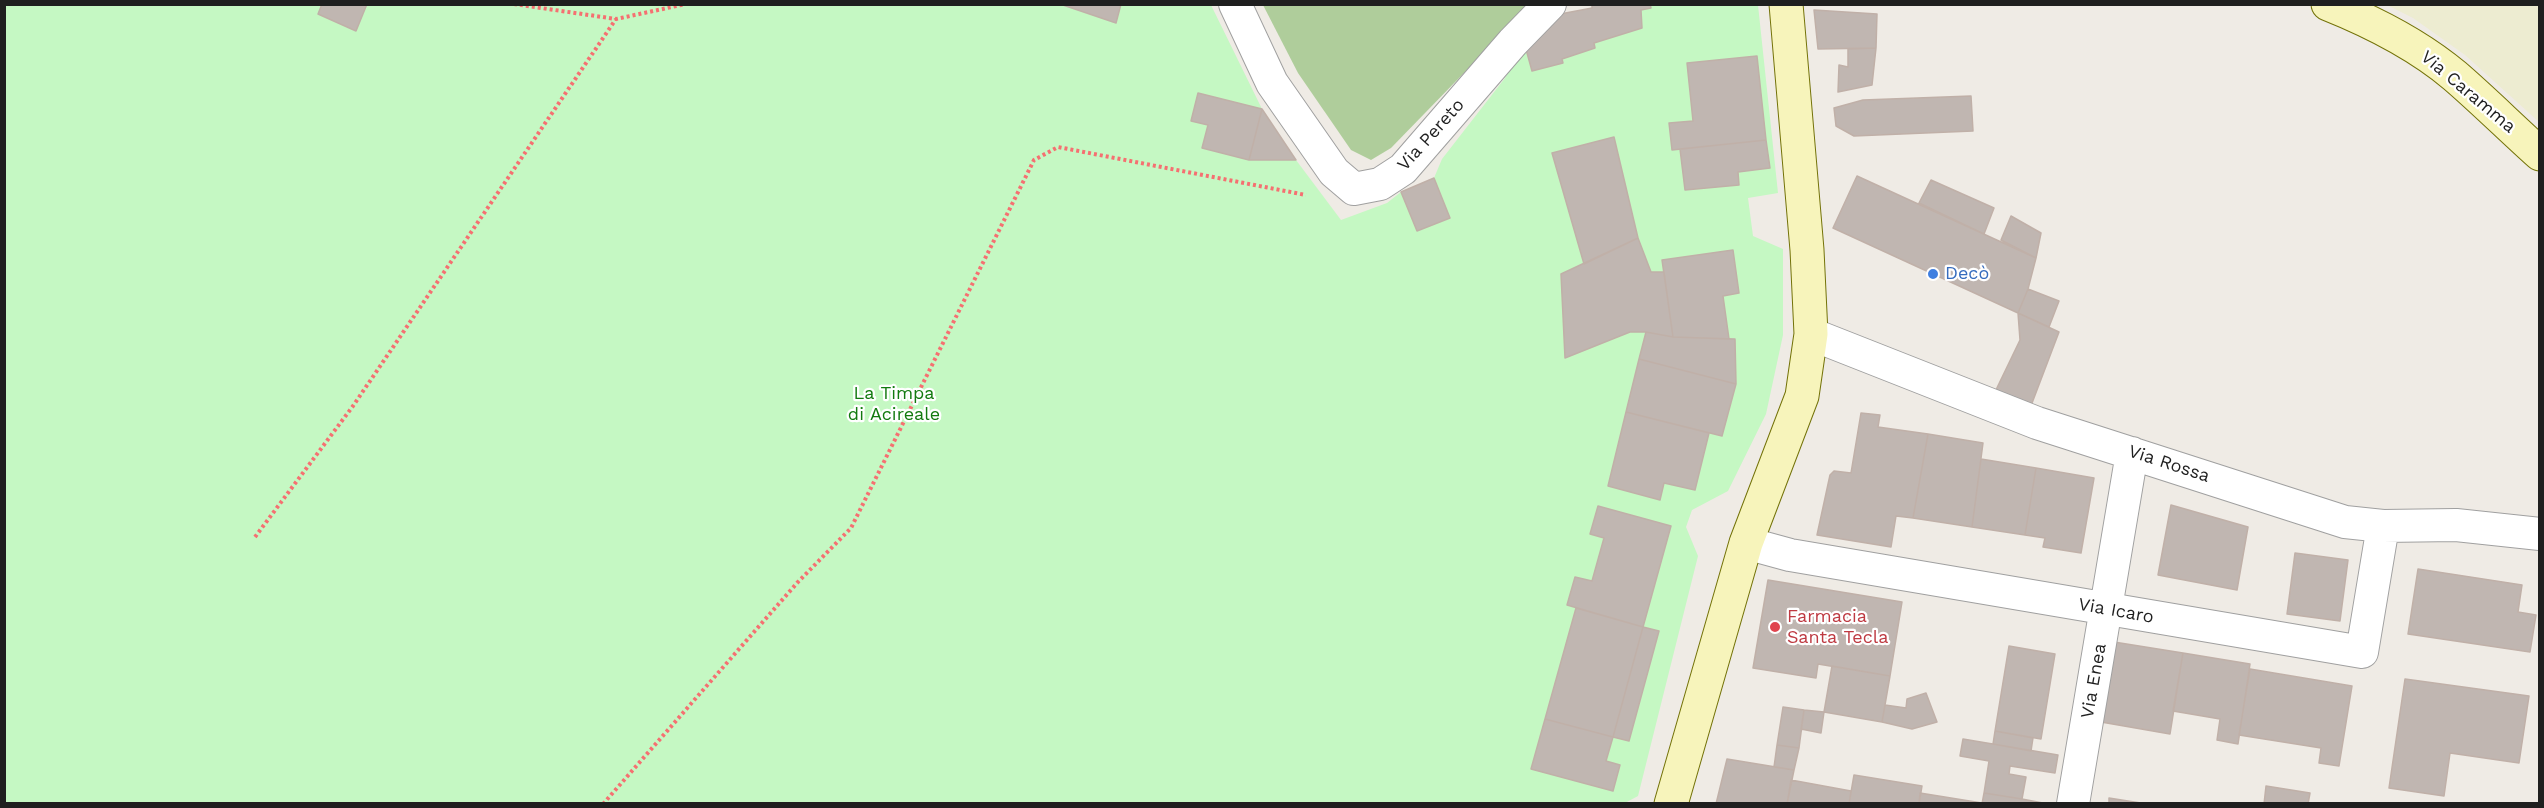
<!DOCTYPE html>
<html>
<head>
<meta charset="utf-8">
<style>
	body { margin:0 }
	#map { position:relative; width:2544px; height:808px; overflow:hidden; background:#efebe5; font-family:"Work Sans",sans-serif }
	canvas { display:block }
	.frame { position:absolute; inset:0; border:6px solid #1f1f1f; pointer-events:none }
</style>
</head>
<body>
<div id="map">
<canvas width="2544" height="808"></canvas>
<div class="frame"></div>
</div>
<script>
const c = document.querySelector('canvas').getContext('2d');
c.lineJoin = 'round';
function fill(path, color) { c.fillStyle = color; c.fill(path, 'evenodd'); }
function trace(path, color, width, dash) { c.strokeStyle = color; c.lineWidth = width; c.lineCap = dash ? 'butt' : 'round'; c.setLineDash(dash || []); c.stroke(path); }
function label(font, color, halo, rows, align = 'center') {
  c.font = font + ' "Work Sans",sans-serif'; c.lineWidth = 4.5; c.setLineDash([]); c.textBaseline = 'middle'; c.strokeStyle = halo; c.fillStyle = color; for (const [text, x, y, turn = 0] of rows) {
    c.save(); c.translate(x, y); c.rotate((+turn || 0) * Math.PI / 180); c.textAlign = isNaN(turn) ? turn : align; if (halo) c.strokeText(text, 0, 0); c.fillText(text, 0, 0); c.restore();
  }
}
fill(new Path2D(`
	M2387,5h152v117l-74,-67 -52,-37z`), '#edecd1');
fill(new Path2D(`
	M1263,5h267l-139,143 -20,12 -20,-10 -53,-77z`), '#afcd9b');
fill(new Path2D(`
	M5,5h1206l51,104 34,51 45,60 46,-17 14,-11 33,-14 8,-19 63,-81 19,-36 68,-34v-3h166l20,188 -30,5 5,38 30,13v86l-17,79 -38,77 -36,19 -6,17 12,29 -60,240 -13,7 -1620,1z`), '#c5f8c3');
const building = new Path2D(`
	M322,4h45l-11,27 -38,-17z
	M1060,4h61l-5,19z
	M1592,4h58l1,4 -10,2 1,18 -48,15 1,5 -33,11 1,4 -31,8 -8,-29 31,-27 37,-7z
	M1814,10l63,4 -1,34 -58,1z
	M1876,48l-4,37 -34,7 1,-27 9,2v-18z
	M1757,56l9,84 -94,10 -3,-27 24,-2 -6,-58z
	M1198,93l64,16 -13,51 -47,-12 6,-23 -17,-4z
	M1971,96l2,35 -119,5 -18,-10 -2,-18 29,-8z
	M1262,109l34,51h-47z
	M1614,137l24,101 -54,26 -32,-111z
	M1766,140l4,28 -32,4 1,13 -54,5 -5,-41z
	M1857,176l179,82 -8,31 -10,24 -185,-85z
	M1434,178l16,40 -33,13 -16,-39z
	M1931,180l63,28 -10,26 -65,-31z
	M2011,216l30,17 -5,25 -35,-18z
	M1638,238l13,34h13l9,65 -27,-5h-16l-65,26 -4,-84z
	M1733,250l6,43 -16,3 6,43 -56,-2 -11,-77z
	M2028,289l31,12 -10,26 -31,-14z
	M2018,313l41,19 -30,79 -35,-17 26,-54z
	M1646,332l27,5 62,2 1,45 -97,-25z
	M1639,359l97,25 -14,52 -96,-24z
	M1626,412l83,21 -14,57 -31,-7 -4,17 -52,-14z
	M1861,413l19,2 -2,12 50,7 -15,84 -17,-2 -5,31 -74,-12 13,-60 4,-4 17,2z
	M1928,434l55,9 -11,84 -59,-9z
	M1981,459l55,9 -11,67 -53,-8z
	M2036,468l58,10 -13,75 -38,-6 2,-9 -20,-3z
	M2171,505l77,22 -11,63 -79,-15z
	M1598,506l73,20 -28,101 -76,-22 8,-28 17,4 12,-43 -14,-4z
	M2295,553l53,7 -8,61 -53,-7z
	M2418,569l104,16 -4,27 18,3 -6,37 -122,-18z
	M1768,580l134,22 -12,74 -72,-12 -2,14 -63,-10z
	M1576,608l67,19 -30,110 -68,-18z
	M1643,627l16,4 -30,110 -16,-4z
	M2114,642l69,11 -13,81 -69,-12z
	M2009,646l46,8 -14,85 -46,-8z
	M2183,653l67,11 -12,80 -21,-4 3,-21 -47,-8z
	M1832,666l58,10 -8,46 -58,-10z
	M2250,669l102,17 -13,80 -20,-3 2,-15 -82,-13z
	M2405,679l124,17 -10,67 -69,-10 -6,43 -55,-8z
	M1926,693l11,29 -25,7 -30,-7 3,-17 21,3 1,-9z
	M1783,707l21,3 -5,38 -22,-3z
	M1804,710l20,2 -3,21 -20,-4z
	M1545,719l68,18 -7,24 14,4 -7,26 -82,-22z
	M1995,731l38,7 -2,13 -38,-7z
	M1963,739l95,16 -3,18 -45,-7 -1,8 17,3 -4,22 -38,-6 5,-32 -29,-5z
	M1777,745l22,3 -5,22 -20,-3z
	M1727,759l67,11 -7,34h-71z
	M1854,775l68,11 -3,18h-70z
	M1791,780l60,11 -2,13h-62z
	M2266,786l44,7 -2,11h-44z
	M1920,793l62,10v1h-63z
	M1984,793l38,6 26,5h-66z
	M2109,798l38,6h-38z`);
fill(building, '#c0b6b1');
trace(building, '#c0b0a8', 1.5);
const street = new Path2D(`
	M1235,4l37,79 62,89 20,17 26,-5 23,-15 110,-127 37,-38
	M1811,334l226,89 308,99 38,4 73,-1 84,9
	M1746,543l44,12 572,97 21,-126
	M2073,804l59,-351`);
const secondary = new Path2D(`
	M2328,4c45,18 90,41 127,72 29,25 56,52 85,78
	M1671,804l75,-261 56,-147 9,-62 -4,-84 -21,-246`);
trace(street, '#a0a0a0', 34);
trace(secondary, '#737208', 35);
trace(new Path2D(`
	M514,4l102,15 70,-15
	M255,537l98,-131 263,-387
	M603,804l194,-221 54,-55 183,-368 24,-13 248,48`), '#f57071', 4, [3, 3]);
trace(street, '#fff', 32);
trace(secondary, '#f7f4bb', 33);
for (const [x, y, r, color] of [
	[1933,274,6,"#3f7fe0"],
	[1775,627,6,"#e0444e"]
]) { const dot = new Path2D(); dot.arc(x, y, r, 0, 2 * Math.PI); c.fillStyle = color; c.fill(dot); trace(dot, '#fff', 2); }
label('18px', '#1f1f1f', '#fff', [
	["Via Caramma",2468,92,40],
	["Via Pereto",1431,135,-48],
	["Via Rossa",2169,464,18],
	["Via Icaro",2116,611,10],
	["Via Enea",2094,681,-80]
]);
label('18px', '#366cbe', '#fff', [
	["Decò",1945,274]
], 'left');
label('18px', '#127a0f', '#fff', [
	["La Timpa",894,394],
	["di Acireale",894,415]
]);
label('18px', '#be3a42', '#fff', [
	["Farmacia",1787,617],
	["Santa Tecla",1787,638]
], 'left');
</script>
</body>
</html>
